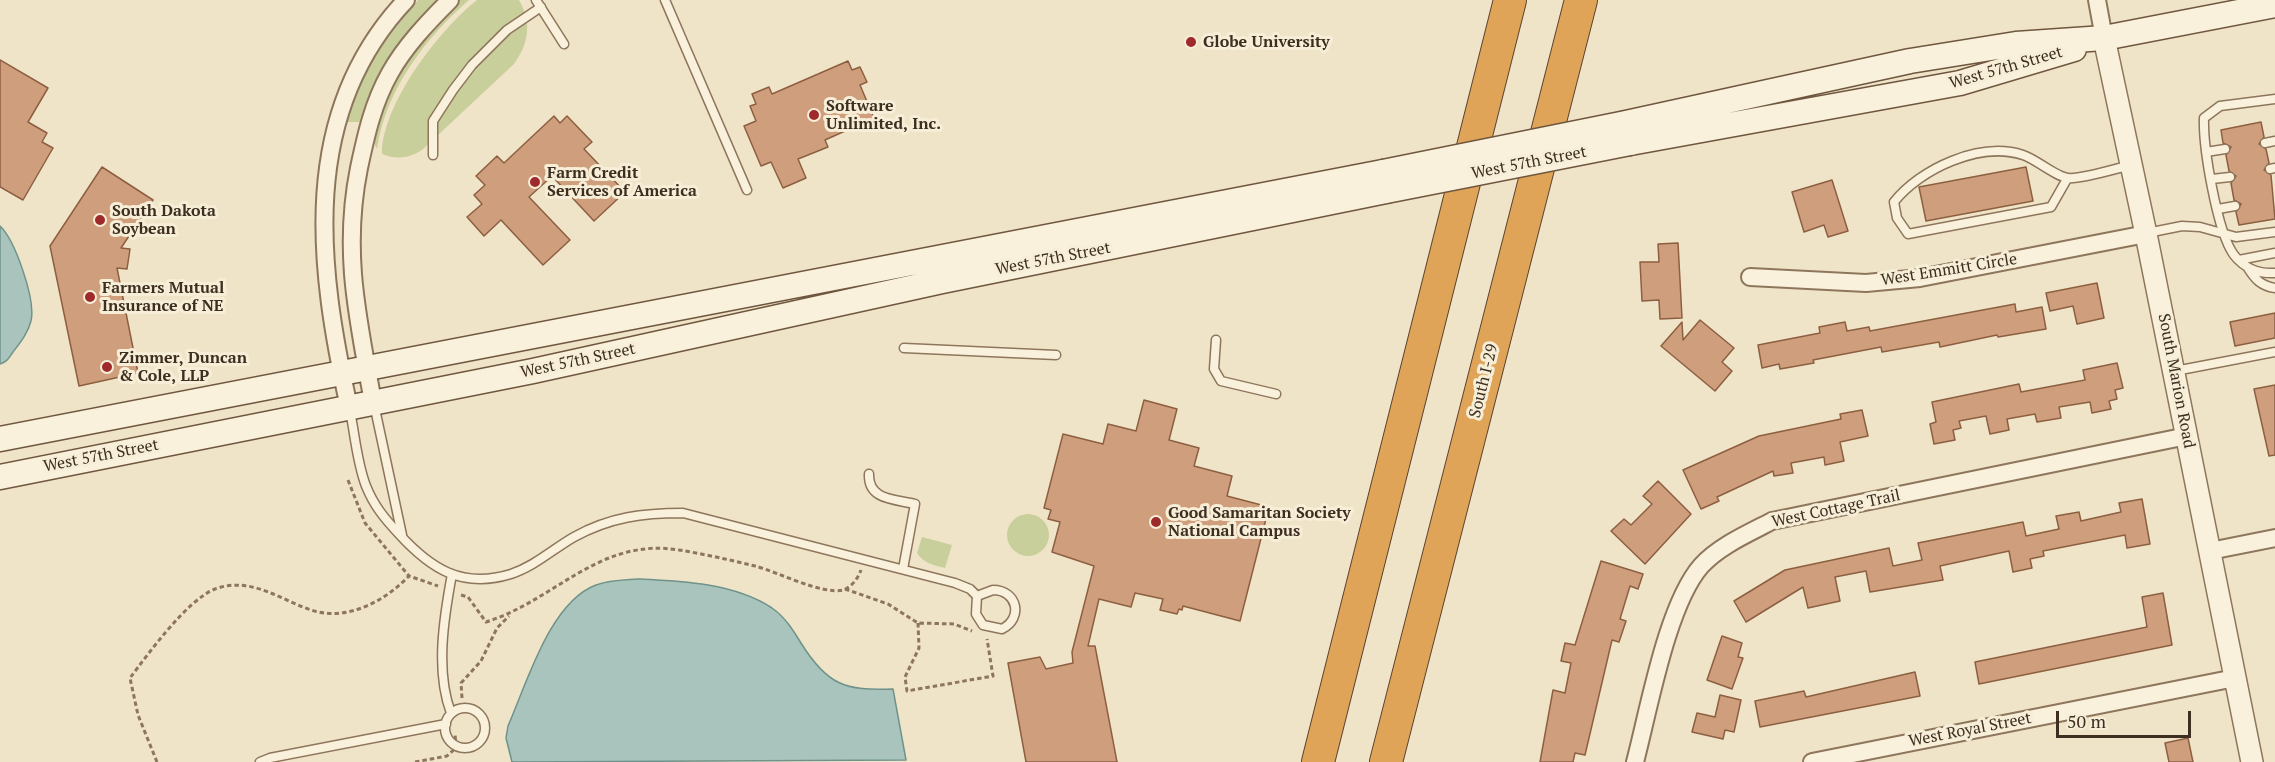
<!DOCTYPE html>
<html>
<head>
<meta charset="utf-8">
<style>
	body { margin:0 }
	#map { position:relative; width:2275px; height:762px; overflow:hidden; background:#f0e4c8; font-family:"PT Serif",serif }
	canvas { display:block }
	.scale { position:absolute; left:2056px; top:711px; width:135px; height:27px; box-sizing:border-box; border:3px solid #3d2e20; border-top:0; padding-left:8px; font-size:18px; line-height:21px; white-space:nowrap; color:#3d2e20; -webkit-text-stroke:4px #f7eed8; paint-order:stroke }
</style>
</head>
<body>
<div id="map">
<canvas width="2275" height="762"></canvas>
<div class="scale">50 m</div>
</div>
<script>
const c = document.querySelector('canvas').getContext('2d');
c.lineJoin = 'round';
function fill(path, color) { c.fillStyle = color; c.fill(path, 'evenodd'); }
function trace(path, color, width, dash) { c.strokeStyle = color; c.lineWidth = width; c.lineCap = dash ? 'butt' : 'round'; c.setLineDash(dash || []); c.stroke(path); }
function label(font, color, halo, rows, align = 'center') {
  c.font = font + ' "PT Serif",serif'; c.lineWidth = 6; c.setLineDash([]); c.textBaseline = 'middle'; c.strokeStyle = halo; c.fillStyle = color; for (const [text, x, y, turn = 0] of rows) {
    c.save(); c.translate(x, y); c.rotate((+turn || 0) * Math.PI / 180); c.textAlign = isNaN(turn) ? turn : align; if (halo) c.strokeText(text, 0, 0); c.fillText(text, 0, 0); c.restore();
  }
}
fill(new Path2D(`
	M418,0h18l-42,51 -34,71h-12c-1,-35 48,-96 70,-122z
	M460,0h9c-43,37 -84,91 -92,149 -19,-33 59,-127 83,-149z
	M477,0h42c13,23 10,43 -5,64l-92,86c-13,8 -25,10 -40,4 0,-50 57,-124 95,-154z
	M1007 535a21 21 0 1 1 42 0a21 21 0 1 1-42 0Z
	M922,537l30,8 -7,23c-11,-3 -21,-4 -28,-15z`), '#c9cf9b');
const water = new Path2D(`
	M0,226c15,14 36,74 31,95 -3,12 -11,22 -18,31 -5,7 -5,9 -13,12z
	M637,579c44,2 97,4 135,29 13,9 21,22 29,35 26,42 44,48 92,46l13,71 -394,2 -6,-24 2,-12c19,-43 42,-124 88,-141 13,-5 28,-5 41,-6z`);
fill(water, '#a9c4bc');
trace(water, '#6f938a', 1.5);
const building = new Path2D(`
	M0,60l48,28 -20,34 19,11 -5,9 11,6 -30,52 -23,-13z
	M848,61l4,9 8,-3 7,15 -7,3 14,33 -49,22 3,7 -30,12 8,19 -23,10 -12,-26 -10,4 -17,-40 12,-5 -6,-15 6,-2 -4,-10 17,-7 3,7z
	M554,116l6,7 7,-7 25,26 -8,7 41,43 -31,29 -42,-45 -23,21 41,43 -27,25 -42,-45 -17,16 -17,-19 15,-13 -8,-9 11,-10 -9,-9 21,-20 7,7z
	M2261,122l3,15 -5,7 7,5 3,14 -5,7 7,5 4,44 -36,6 -3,-13 5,-8 -7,-4 -3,-17 5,-7 -7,-5 -3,-16 5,-8 -8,-4 -2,-13z
	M102,167l51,33 -32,48 9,1 -3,20 -10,-1 21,105 -59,13 -29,-140z
	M2026,167l7,34 -107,20 -7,-34z
	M1832,180l16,51 -20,6 -4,-12 -20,7 -12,-40z
	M1678,243l4,75 -22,1 -1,-19 -17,1 -2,-39h19l-1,-18z
	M2097,283l7,35 -27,6 -4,-18 -23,5 -4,-18z
	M2015,304l1,8 26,-5 4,22 -48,8 -1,-2 -57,12 -1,-5 -57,10 -1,-5 -68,13 1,3 -34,6 -1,-5 -17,4 -4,-23 62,-12 -1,-6 26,-5 2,9 22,-4 1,4z
	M2275,313v25l-40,8 -5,-24z
	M1700,320l34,28 -12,14 10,9 -17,20 -54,-45 21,-24 1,18z
	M2117,363l6,25 -8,2 2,9 -8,2 2,8 -19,4 -2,-11 -31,5 2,11 -24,4 -2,-8 -28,5 2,11 -19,4 -4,-18 -27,5 2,7 -8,2 2,10 -21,4 -4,-20 6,-2 -4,-20 87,-18 2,8 64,-12 -2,-10z
	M2275,385v70l-6,1 -15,-67z
	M1144,400l33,9 -8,31 30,8 -5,18 38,10 -5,20 42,11 -29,114 -57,-15 -1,4 -3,-1 -2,5 -17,-4 3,-11 -28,-6 -4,14 -32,-8 -11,47h7l22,116h-91l-18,-99 32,-6 6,12 27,-6 -1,-11 22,-86 -42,-14 8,-30 -12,-3 3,-9 -7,-2 19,-74 40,10 5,-20 28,7z
	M1862,410l6,26 -28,6 4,19 -19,4 -1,-8 -33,6 2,10 -19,3 -1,-5 -56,26 2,4 -18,8 -18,-39 76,-34 82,-17 -1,-5z
	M1658,481l33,33 -46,50 -34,-33 13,-12 7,6 21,-21 -9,-8z
	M2142,499l8,45 -23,4 -2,-13 -82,16 1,5 -14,3 2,9 -19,4 -4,-21 -69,15 3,14 -73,12 -4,-21 -31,6 5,24 -32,7 -5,-21 -57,35 -12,-21 51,-31 104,-22 4,18 29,-6 -4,-17 105,-21 3,14 33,-7 -3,-13 23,-4 2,9 40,-9 -2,-9z
	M1601,561l42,13 -5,15 -8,-3 -10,33 6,2 -7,21 -7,-2 -27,115 -10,-2 -2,9h-33l13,-72 12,3 6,-30 -10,-2 4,-18 10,2z
	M2163,593l9,52 -193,39 -4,-22 172,-35 -5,-30z
	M1722,636l20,7 -4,14 5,1 -11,31 -25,-9z
	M1915,672l5,24 -160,31 -5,-26 49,-10 2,6z
	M1720,695l21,5 -7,32 -9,-2 -2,9 -31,-7 5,-19 18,4z
	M2188,738l5,24h-24l-4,-19z`);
fill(building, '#cf9f7d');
trace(building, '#8d5f41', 1.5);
const service = new Path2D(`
	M536,0l28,44
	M665,0l82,190
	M2275,99l-55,7 -16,12c-1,29 13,114 30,137 10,13 25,19 41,18
	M2265,143l10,-2
	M2206,152l19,-3
	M433,155v-34l20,-31 19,-25 35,-35 34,-23
	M2270,169l5,-1
	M2067,179l-16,28 -143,27 -11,-16 -3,-16c26,-33 86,-61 129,-47 13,4 33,22 45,23 11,2 50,-10 63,-13
	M2212,179l18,-2
	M2218,209l17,-3
	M2147,233l35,-7 18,1 36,10 39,-5
	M2239,260l36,-7
	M2248,268c7,11 13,18 27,20
	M1216,340l-2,29 7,12 55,13
	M904,348l152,7
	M2175,371l100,-19
	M374,404l28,131
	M350,411c5,24 7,52 16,75 8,20 19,33 33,48 32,35 63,55 112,40 24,-8 42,-25 63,-37 36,-20 69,-24 109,-24l272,70 15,6 7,7
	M869,474c-1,26 25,25 46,30l-12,65
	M993,590c24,0 31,28 9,39l-19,-4 -7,-11 1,-18z
	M445 728a20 20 0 1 1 40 0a20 20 0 1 1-40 0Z
	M451,713c-16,-42 -7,-96 1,-139
	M260,762l10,-4 176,-34`);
const minor = new Path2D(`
	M2097,0l7,38
	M1750,277l116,6 54,-5 226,-44
	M373,402c-15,-83 -31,-150 -14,-234 7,-33 14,-65 31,-95 15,-27 38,-51 60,-73
	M349,407c-31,-139 -51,-293 57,-407
	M2210,551l65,-13
	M1635,762c14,-53 32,-157 66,-196 18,-20 48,-33 71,-45l415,-85
	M1812,762l423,-84`);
const tertiary = new Path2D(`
	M2104,38l42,196 106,528`);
const secondary = new Path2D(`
	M1626,123l284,-62 106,-17 88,-6 171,-33
	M1630,143l330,-60 114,-34
	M0,439c460,-92 922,-176 1383,-267
	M0,477l533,-106 409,-90 444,-90`);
const motorway = new Path2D(`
	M1318,762l192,-762
	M1386,762l195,-762`);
trace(service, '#8d765c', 11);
trace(minor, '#8d765c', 20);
trace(tertiary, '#8d765c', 24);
trace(secondary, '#6f573f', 27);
trace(motorway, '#5b4430', 34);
trace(new Path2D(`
	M348,480l17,43 44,53
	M845,589l43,15 30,19 36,1 18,7
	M461,595l7,2 18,25c70,-22 113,-85 193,-72 25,4 51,10 76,16 23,6 67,29 88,24 9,-3 15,-12 18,-20
	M918,623l1,25 -14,29 2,14 86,-15 -6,-37
	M462,698l-1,-15 20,-22 16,-33 12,-12
	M157,762l-19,-47 -8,-37c18,-24 57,-78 85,-89 35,-13 64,10 96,21 36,12 74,-9 98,-34l29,10
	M415,762l32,-6 9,-8 -1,-15`), '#8d765c', 3, [4.5, 3]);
trace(service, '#faf1dc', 8);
trace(minor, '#faf1dc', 16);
trace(tertiary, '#faf1dc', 21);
trace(secondary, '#faf1dc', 24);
trace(motorway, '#e0a458', 32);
const secondaryBridge = new Path2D(`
	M1383,172l243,-49
	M1386,191l244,-48`);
trace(secondaryBridge, '#6f573f', 27, []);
trace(secondaryBridge, '#faf1dc', 24);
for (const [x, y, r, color] of [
	[1191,42,6,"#9e2a2b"],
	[814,115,6,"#9e2a2b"],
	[535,182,6,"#9e2a2b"],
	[100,220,6,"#9e2a2b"],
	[90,297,6,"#9e2a2b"],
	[107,367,6,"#9e2a2b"],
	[1156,522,6,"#9e2a2b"]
]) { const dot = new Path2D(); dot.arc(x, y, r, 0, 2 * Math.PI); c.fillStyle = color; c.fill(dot); trace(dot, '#f7eed8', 2); }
label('bold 16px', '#3d2e20', '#f7eed8', [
	["Globe University",1203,42],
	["Software",826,106],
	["Unlimited, Inc.",826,124],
	["Farm Credit",547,173],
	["Services of America",547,191],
	["South Dakota",112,211],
	["Soybean",112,229],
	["Farmers Mutual",102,288],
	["Insurance of NE",102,306],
	["Zimmer, Duncan",119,358],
	["& Cole, LLP",119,376],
	["Good Samaritan Society",1168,513],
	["National Campus",1168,531]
], 'left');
label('16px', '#3d2e20', '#f7eed8', [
	["West 57th Street",2006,68,-16],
	["West 57th Street",1529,163,-11],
	["West 57th Street",1053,259,-11],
	["West Emmitt Circle",1949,270,-9],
	["West 57th Street",578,361,-12],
	["South I-29",1484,381,-76],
	["South Marion Road",2176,381,79],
	["West 57th Street",101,456,-11],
	["West Cottage Trail",1836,509,-12],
	["West Royal Street",1970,730,-11]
]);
</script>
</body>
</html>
